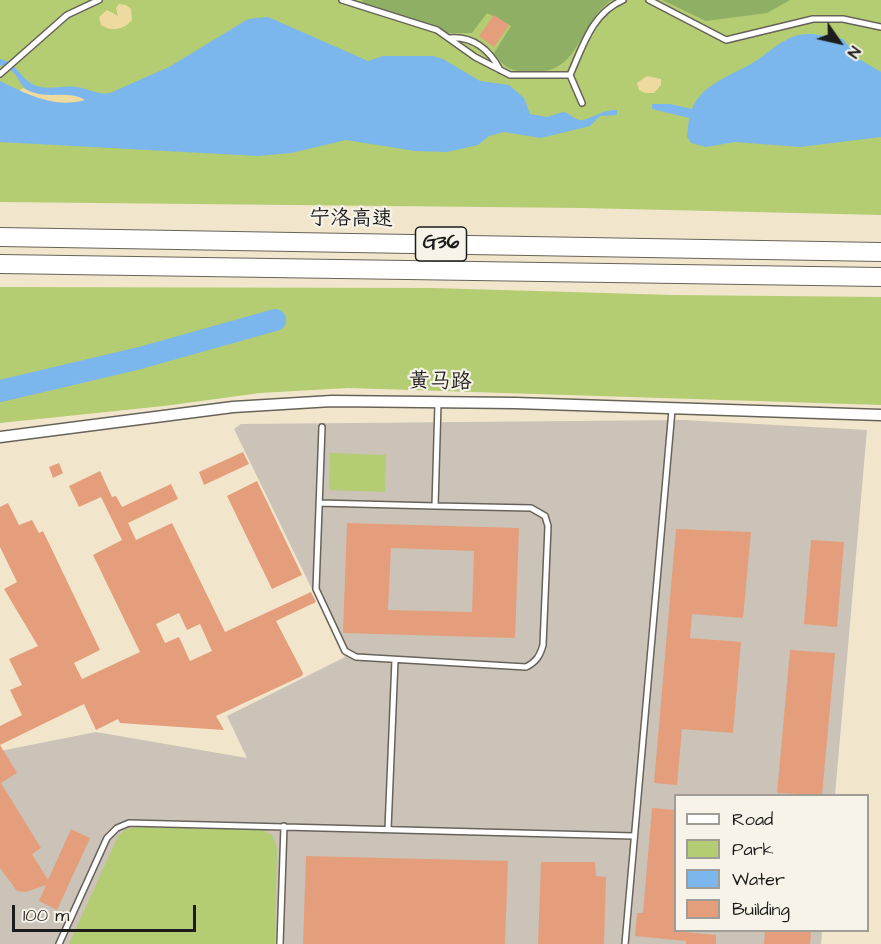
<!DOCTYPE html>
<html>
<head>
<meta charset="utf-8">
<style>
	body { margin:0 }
	#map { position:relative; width:881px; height:944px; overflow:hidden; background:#f1e6cc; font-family:"Architects Daughter",sans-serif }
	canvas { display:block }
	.legend { position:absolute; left:674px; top:794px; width:195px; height:138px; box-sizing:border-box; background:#f7f3e8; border:2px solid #9f9d96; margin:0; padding:8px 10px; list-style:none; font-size:18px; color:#1c1c1c }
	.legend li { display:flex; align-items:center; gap:12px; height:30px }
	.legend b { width:30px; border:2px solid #9f9d96 }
	.north { position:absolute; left:809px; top:12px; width:60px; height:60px; -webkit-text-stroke:4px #f7f3e8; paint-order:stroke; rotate:124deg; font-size:16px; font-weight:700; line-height:24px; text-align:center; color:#1c1c1c }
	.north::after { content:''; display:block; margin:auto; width:21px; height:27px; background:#1c1c1c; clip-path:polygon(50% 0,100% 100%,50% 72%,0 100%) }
	.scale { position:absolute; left:12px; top:905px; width:184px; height:27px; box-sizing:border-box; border:3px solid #1c1c1c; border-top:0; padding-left:8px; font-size:18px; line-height:21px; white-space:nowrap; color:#1c1c1c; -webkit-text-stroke:4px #f7f3e8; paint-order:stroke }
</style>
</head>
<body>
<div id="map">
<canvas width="881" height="944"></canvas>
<ul class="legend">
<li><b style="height:8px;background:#fff"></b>Road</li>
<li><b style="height:16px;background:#b4cc72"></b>Park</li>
<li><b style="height:16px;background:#7bb7ed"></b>Water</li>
<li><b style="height:16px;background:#e59e7b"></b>Building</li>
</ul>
<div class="north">N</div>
<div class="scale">100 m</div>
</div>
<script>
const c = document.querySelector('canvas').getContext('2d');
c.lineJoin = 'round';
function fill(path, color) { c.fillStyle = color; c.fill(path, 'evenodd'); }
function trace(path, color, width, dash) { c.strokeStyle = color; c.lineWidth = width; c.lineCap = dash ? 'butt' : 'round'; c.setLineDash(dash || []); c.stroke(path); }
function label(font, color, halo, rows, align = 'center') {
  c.font = font + ' "Architects Daughter","LXGW WenKai TC",sans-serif'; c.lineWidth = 4.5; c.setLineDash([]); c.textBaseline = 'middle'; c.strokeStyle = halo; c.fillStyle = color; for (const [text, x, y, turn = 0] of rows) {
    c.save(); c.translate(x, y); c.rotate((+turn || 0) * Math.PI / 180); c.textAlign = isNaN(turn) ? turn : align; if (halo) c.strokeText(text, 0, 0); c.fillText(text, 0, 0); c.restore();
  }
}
fill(new Path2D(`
	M684,420l183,10 -32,365 -159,1v134l146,1 -1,13h-821v-193l96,-19 151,26 -20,-42 118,-59 -111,-228 7,-5z`), '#cbc3b8');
fill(new Path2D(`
	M0,0h881v215l-299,-7 -582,-6z
	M0,287l433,1 240,7 208,2v108l-533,-17 -88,5 -96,13 -164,17z
	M330,453l56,2 -1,37 -56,-2z
	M138,827l124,3 10,5 5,12 -2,97h-206l49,-108 8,-7z`), '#b4cc72');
fill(new Path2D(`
	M362,0h250c-36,23 -29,75 -83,72 -18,-1 -25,-4 -35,-19l17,-27 -24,-13 -15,20h-25l-20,-10 -63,-19z
	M662,0h128l-23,13 -61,8z`), '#8fb064');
fill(new Path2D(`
	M119,4l7,1 5,4 1,11c-8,10 -21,12 -31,5l-2,-8 8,-7 11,6 -2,-8z
	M647,76l14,3v6l-7,8h-9l-6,-3 -2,-7z
	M23,88c12,6 27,6 41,5 24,-1 37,23 49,40l-94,-42z`), '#eeda9e');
fill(new Path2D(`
	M268,17l100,44 15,-5h50l10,3 37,22 29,4 15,13 6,16 17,3 16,-5c7,1 10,7 17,8 8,1 22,-11 37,-10v5l-17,1 -10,10 -49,12 -37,-6 -15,4 -11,9 -31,7 -32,-1 -69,-11 -55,13 -33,3 -258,-14v-61c27,13 54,28 85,19 -17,-10 -34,-1 -53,-8 -12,-4 -11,-12 -19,-20 -3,-3 -9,-5 -13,-7v-6c16,3 20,19 34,26 13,6 30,0 43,2 12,2 20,8 33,6l59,-26 79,-48z
	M814,34l29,5 16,20 22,13v65l-81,10 -65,-5 -29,5 -15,-4 -4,-6 2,-19 -37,-9v-5h18l22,5c8,-23 39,-34 59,-45 15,-9 27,-22 44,-28 6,-2 13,-2 19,-2z`), '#7bb7ed');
trace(new Path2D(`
	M0,391l140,-33 135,-38`), '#7bb7ed', 22);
fill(new Path2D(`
	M494,15l15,10 -15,22 -15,-11z
	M243,452l6,12 -45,21 -5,-13z
	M59,463l4,10 -10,5 -4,-11z
	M100,471l12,26 4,-1 6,11 49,-23 7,15 -50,24 8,17 36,-17 53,109 86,-40 5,10 -40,19 27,52 -1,3 -86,40 8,14 -104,-7 -2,-4 -22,11 -12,-26 -84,41 17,28 -16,10 40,65 -9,6 16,26 23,-51 19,9 -33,72 -18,-9 7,-16 -20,7 -9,-1 -17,-23v-142l22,-11 -12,-25 12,-5 -13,-26 29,-13 -34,-57 13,-7 -17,-35v-40l8,-4 11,22 13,-5 7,13 4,-2 57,119 -26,13 8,16 58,-27 -47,-97 29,-15 -21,-43 -22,10 -10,-21zM179,613l8,17 13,-6 12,27 -22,10 -11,-24 -14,6 -9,-19z
	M257,481l45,94 -30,14 -45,-93z
	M347,523l172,5 -4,110 -172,-5zM391,548l83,3 -2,61 -84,-2z
	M676,529l75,3 -8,86 -51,-4 -2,24 51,4 -8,91 -51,-4 -5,56 -23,-2z
	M811,540l33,2 -7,85 -33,-3z
	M790,650l45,3 -13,142 -45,-2z
	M652,808l23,2v121l41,4v9h-30v-3l-51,-5 2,-23h6z
	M306,856l202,5 -3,83h-202z
	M541,862h54l1,14 10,1 -2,67h-66z
	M765,930h46l-1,14h-46z`), '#e59e7b');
const lane = new Path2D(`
	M342,0l95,30 38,27 35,18h60
	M649,0l77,40 87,-21h30l38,8
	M450,38c23,-2 40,12 50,32
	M0,74l67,-59 32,-15
	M582,103l-12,-28c13,-29 22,-62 53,-75
	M322,427l-6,162 29,62 11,6 170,10c10,-5 14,-11 17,-22l5,-119 -3,-10 -14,-8 -96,-2
	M319,503l116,3 3,-103
	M388,829l7,-169
	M59,944l48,-106 10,-10 12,-5 505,13
	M280,944l4,-118
	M625,944l47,-534`);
const street = new Path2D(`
	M0,437l233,-30 99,-6 183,2 366,12`);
const highway = new Path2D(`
	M0,237l881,15
	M0,264l881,13`);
trace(lane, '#67635a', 8);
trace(street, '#67635a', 13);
trace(highway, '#67635a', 20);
trace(lane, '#fff', 5);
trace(street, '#fff', 10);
trace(highway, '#fff', 18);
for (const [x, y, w] of [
	[441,244,51]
]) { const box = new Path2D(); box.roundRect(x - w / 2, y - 17, w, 34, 4.5); c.fillStyle = '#f7f3e8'; c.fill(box); trace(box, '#1c1c1c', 1.5); }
label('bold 20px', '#1c1c1c', null, [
	["G36",441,244]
]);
label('21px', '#1c1c1c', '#f7f3e8', [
	["宁洛高速",351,220,1],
	["黄马路",440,383,1]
]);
</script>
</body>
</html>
